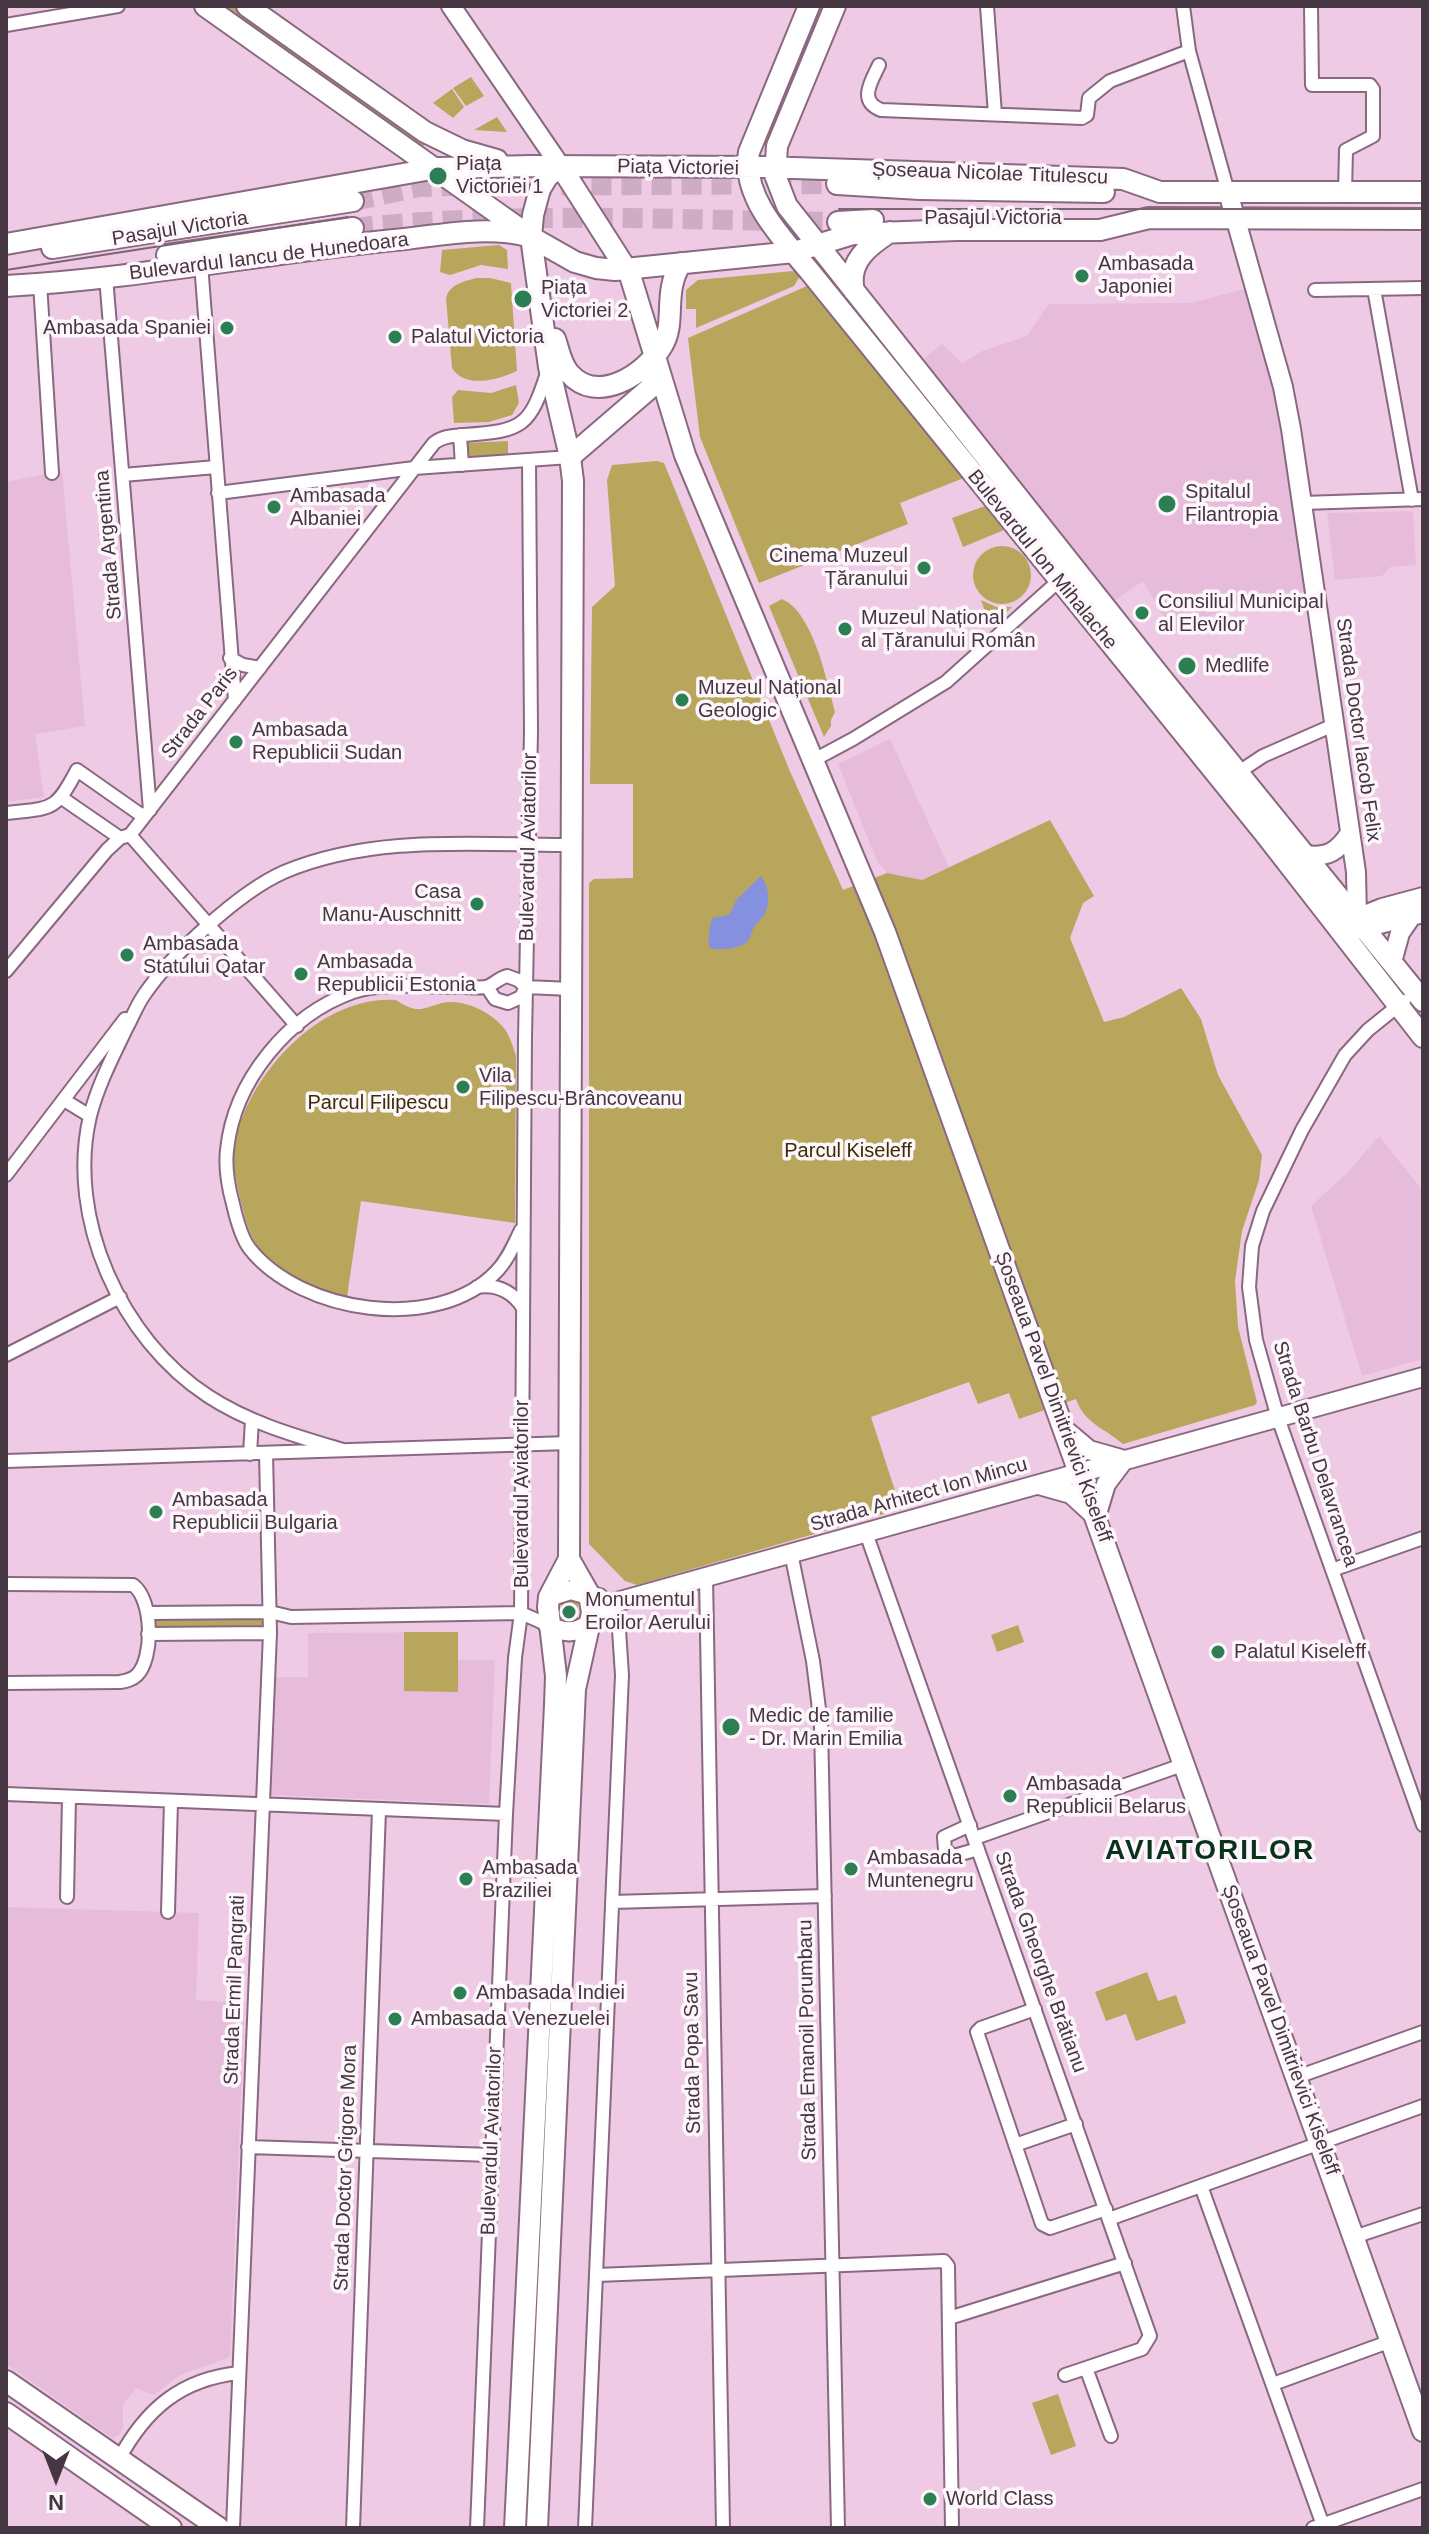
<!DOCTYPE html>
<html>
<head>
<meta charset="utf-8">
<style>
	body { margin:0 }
	#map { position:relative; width:1429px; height:2534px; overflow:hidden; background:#efcae5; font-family:Helvetica,sans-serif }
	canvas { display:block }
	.frame { position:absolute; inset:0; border:8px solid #453641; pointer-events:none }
	.north { position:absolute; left:16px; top:2438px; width:80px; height:80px; -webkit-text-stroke:6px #fdf6fb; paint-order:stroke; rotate:180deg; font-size:22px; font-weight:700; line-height:32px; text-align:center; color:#453641 }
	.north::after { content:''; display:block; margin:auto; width:28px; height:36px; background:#453641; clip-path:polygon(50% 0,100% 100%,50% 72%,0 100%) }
</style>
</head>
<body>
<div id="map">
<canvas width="1429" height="2534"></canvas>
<div class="frame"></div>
<div class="north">N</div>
</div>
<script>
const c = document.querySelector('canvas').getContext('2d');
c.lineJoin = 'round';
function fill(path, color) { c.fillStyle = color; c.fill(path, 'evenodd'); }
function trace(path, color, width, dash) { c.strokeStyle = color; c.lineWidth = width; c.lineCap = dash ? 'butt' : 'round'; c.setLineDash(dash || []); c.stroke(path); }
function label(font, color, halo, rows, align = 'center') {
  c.font = font + ' Helvetica,sans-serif'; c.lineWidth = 7; c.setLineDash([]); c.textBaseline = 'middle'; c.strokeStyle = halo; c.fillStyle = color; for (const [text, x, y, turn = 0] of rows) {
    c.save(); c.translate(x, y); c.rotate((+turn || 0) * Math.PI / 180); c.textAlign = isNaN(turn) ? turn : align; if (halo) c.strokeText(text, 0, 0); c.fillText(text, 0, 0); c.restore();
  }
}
fill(new Path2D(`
	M1248,288l29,101 32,202 -66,11 -70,31 -30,-52 -29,20 -192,-240 20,-17 20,19 20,-12 45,-15 22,-32 142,-1z
	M62,471l23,255 -50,8 9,63 -38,5v-320z
	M1413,511l3,54 -26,2 -8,9 -47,4 -8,-67z
	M890,739l59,128 -27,13 -35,-7 -10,-12 -39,-97z
	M1379,1136l44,55v168l-61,17 -51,-170 37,-34z
	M458,1632v28h37l-6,144 -218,-9 4,-118h33v-44z
	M6,1907l193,6 -3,87 49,3 -15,351 -2,4 -48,17 -26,20 -18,-7 -13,17v23l-4,7 -7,3 -106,-74z`), '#e7bcdb');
fill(new Path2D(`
	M218,6h14l193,138 -5,6z
	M471,77l13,19 -18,10 -13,-18z
	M452,89l12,18 -11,11 -20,-15z
	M497,117l10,15 -33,-2z
	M499,245l8,5 1,19 -27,-4 -31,10 -10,-3 2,-22z
	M793,271l7,5 -6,10 -98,42v-19h-10v-19l12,-10z
	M476,278h14l21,5 6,88c-19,9 -52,18 -65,-3l-6,-70c4,-14 17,-16 30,-20z
	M807,286l157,192 -64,25 8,21 -149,59 -59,-146 -12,-99z
	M516,385l3,18 -7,12 -23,7 -35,1 -2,-26 6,-7 33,3z
	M508,441v16l-43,3v-17z
	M657,461l7,2 125,306 54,121 44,-17 35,7 128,-60 44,76 -11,7 -13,35 34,84 20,-5 57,-29 20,31 17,56 44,80 -3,25 -17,51 -7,50 3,46 19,75 -2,3 -132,39c-20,-17 -38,-20 -47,-45l-57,20 -10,-26 -31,11 -9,-22 -98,35 30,92 -264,76 -12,-4 -36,-37v-661l5,-4 39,-1v-94h-43l2,-177 23,-21 -8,-106 5,-15z
	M985,506l19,24 -41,17 -11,-29z
	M973 575a29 29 0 1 1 58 0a29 29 0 1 1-58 0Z
	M782,599c31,13 45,82 53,113l-4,8v6l-7,11 -55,-131z
	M981,600l15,7h16l-21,20z
	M396,1000c21,14 25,9 46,3 21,-5 49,9 62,25 6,8 9,19 12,28l-1,167 -154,-22 -14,96c-25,-9 -56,-16 -77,-35 -15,-13 -23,-34 -27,-53 -6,-23 -13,-49 -7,-72 17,-68 87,-142 160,-137z
	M564,1597l14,3v23h-17v-23z
	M156,1619h104l4,4 -4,4h-104l-3,-1v-6z
	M1018,1625l6,17 -27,10 -6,-17z
	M404,1632h54v60l-54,-1z
	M1147,1972l11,29 18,-6 10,28 -50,18 -10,-27 -20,7 -11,-29z
	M1058,2394l18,52 -25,9 -19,-52z`), '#b8a65c');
fill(new Path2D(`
	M761,876c7,8 10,27 4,37 -3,6 -9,10 -12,16 -3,6 -1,7 -5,12 -8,8 -29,10 -38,7 -3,-5 0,-23 2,-30l17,-3 8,-16z`), '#8591df');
trace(new Path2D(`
	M353,201l66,-14 36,-1 382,-2
	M353,228c160,-17 323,-8 485,-6`), '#cdacc4', 20, [20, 10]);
const street = new Path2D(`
	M987,6l8,108
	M1183,6l6,45 39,141
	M1311,6l1,79h58l3,4v47l-27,14 -1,42
	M6,25l112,-19
	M879,65c-8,17 -21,36 2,45l201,8 5,-3 2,-17 21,-17 79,-30
	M201,264l34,436
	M106,277l44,533
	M40,283l12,190
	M1374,289l38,211
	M1315,290l108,-2
	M460,435l2,30
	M123,475l93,-8
	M218,493l196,-25 156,-11
	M1303,503l120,-4
	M230,658l13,7 17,3
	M812,761l41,-22 93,-57 116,-104
	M1239,772l24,-16 73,-32
	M62,798l58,40
	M6,813c46,-5 49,-1 71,-43l67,47
	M130,835l167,191
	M6,971l101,-121 13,-12 10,-3 304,-392c9,-7 18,-7 30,-8 59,-4 66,-8 84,-65
	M487,987l8,12 13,4 13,-6 4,-8
	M1404,1001l-36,29 -23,25 -43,75 -39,81 -11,35 -3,41 7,53 22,78 145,407
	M64,1100l26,16
	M6,1175l119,-156
	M521,1230c-7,14 -13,30 -25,42 -60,62 -195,41 -246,-23 -9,-11 -14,-32 -17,-45 -5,-18 -8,-36 -6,-54 7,-69 61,-135 126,-158 29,-10 77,-5 109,-5 7,0 17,1 24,0 7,-2 13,-9 21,-11l11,4 8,7 45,2
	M477,1287c20,-3 35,4 46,21
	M6,1355l114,-58
	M343,1450c-47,-14 -94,-27 -135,-54 -87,-57 -142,-177 -118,-280 8,-31 23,-60 37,-89 6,-11 10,-22 17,-32 27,-40 95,-103 140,-123 90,-38 192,-27 287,-27
	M250,1454l2,-34
	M6,1461l563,-18
	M866,1533l284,803 -8,13 -56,19 25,68
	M791,1553l22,108 8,64 17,803
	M1332,1570l91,-32
	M706,1577l17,951
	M6,1584l127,1c20,14 21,73 4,90 -5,5 -11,6 -17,7l-114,1
	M148,1613l122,-1 21,5 230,-4 27,12
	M148,1634l122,-1
	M6,1794l500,20
	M970,1825l-26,12 1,13 9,6 24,-7
	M975,1838l210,-74
	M67,1897l2,-100
	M612,1902l213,-6
	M168,1912l3,-111
	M1035,2009l-54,19 -4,4 65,192 8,4 56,-19
	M1297,2077l126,-45
	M1015,2145l61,-21
	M248,2147l244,8
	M1201,2186l123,342
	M1109,2219l314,-113
	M1354,2237l69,-23
	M597,2275l347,-14 4,5 4,262
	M949,2318l176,-55
	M1065,2375l21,-7
	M1273,2384l118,-43
	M119,2459c27,-50 62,-80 120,-86
	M233,2528l37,-895 -4,-180
	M353,2528l26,-718
	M477,2528l29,-714 9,-156 6,-45 4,-575 6,-307 -2,-271
	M585,2528l37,-853 -3,-45 -6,-27
	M1313,2528l110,-39`);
const secondary = new Path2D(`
	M451,6l110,161
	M1228,192l55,195 8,42 65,443 1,46
	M1306,855c22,3 32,-4 44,-22
	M1357,926v-8l25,-10 41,-11
	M1352,931l71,-18
	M1392,962l8,-29 11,-16
	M1064,1429l25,21 32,9
	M1039,1485l32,9 24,22
	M1096,1517l10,-33 18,-24
	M549,1597l22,-7 28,8
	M548,1625c30,17 43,-3 65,-22l810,-226`);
const primary = new Path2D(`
	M205,6l326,231 44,25 21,6 19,2 179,-18 59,-18 104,-4h143l49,-12 274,1
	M247,6l178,126 37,18 35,10
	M809,6l-60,146c-8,46 35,88 62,121l454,561 158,203
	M835,6l-58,140 -2,29 12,31 376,474 260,321
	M561,167l69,108 55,180 200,477 538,1499
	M837,184l83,5 184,3
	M838,222l35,-2
	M6,244l431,-76 96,-2 231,1 359,12 37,13h263
	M52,248l301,-47
	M167,255l186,-27
	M6,286c130,-7 258,-33 388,-46 43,-4 91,-15 134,-4
	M854,291c-7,-29 14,-45 36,-59
	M555,339c4,11 6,25 14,34 28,33 76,1 93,-27 15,-24 0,-52 19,-83
	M570,457l79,-68 11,-16
	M6,2381l213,147
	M6,2413l165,115
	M515,2528l40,-823 1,-29 -8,-69 1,-10 20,-38 4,-1078 -3,-24 -21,-90 -18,-130 2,-22 7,-26 8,-13 13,-9
	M537,2528l38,-839 17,-76 -3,-19 -20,-35`);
trace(street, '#896880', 16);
trace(secondary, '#896880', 22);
trace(primary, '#896880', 24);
trace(street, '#fff', 12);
trace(secondary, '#fff', 18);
trace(primary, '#fff', 20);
trace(new Path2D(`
	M839,209h584
	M6,270l342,-53`), '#7b6575', 2);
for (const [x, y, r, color] of [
	[438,176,10,"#2b7f52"],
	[1082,276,8,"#2b7f52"],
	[523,299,10,"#2b7f52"],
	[227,328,8,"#2b7f52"],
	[395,337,8,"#2b7f52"],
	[1167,504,10,"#2b7f52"],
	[274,507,8,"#2b7f52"],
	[924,568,8,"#2b7f52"],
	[1142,613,8,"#2b7f52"],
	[845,629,8,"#2b7f52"],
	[1187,666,10,"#2b7f52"],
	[682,700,8,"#2b7f52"],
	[236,742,8,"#2b7f52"],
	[477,904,8,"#2b7f52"],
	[127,955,8,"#2b7f52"],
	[301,974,8,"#2b7f52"],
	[463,1087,8,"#2b7f52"],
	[156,1512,8,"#2b7f52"],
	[569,1612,8,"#2b7f52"],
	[1218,1652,8,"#2b7f52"],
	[731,1727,10,"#2b7f52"],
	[1010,1796,8,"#2b7f52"],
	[851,1869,8,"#2b7f52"],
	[466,1879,8,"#2b7f52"],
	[460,1993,8,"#2b7f52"],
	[395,2019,8,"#2b7f52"],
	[930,2499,8,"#2b7f52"]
]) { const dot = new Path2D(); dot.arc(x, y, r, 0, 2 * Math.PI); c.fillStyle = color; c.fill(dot); trace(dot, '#fdf6fb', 3); }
label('20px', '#453641', '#fdf6fb', [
	["Piața",456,164],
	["Victoriei 1",456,187],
	["Ambasada",1098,264],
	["Japoniei",1098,287],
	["Piața",541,288],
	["Victoriei 2",541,311],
	["Ambasada Spaniei",211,328,"right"],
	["Palatul Victoria",411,337],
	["Spitalul",1185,492],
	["Filantropia",1185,515],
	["Ambasada",290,496],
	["Albaniei",290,519],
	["Cinema Muzeul",908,556,"right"],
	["Țăranului",908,579,"right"],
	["Consiliul Municipal",1158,602],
	["al Elevilor",1158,625],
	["Muzeul Național",861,618],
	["al Țăranului Român",861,641],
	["Medlife",1205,666],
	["Muzeul Național",698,688],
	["Geologic",698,711],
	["Ambasada",252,730],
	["Republicii Sudan",252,753],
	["Casa",461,892,"right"],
	["Manu-Auschnitt",461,915,"right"],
	["Ambasada",143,944],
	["Statului Qatar",143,967],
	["Ambasada",317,962],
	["Republicii Estonia",317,985],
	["Vila",479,1076],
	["Filipescu-Brâncoveanu",479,1099],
	["Ambasada",172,1500],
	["Republicii Bulgaria",172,1523],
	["Monumentul",585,1600],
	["Eroilor Aerului",585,1623],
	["Palatul Kiseleff",1234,1652],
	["Medic de familie",749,1716],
	["- Dr. Marin Emilia",749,1739],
	["Ambasada",1026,1784],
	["Republicii Belarus",1026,1807],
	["Ambasada",867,1858],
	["Muntenegru",867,1881],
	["Ambasada",482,1868],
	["Braziliei",482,1891],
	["Ambasada Indiei",476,1993],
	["Ambasada Venezuelei",411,2019],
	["World Class",946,2499]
], 'left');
label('20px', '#453641', '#fdf6fb', [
	["Piața Victoriei",678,168,1],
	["Șoseaua Nicolae Titulescu",990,174,2],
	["Pasajul Victoria",993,218],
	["Pasajul Victoria",180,229,-9],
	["Bulevardul Iancu de Hunedoara",269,257,-7],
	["Strada Argentina",109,545,-95],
	["Bulevardul Ion Mihalache",1042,560,51],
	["Strada Paris",200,713,-52],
	["Strada Doctor Iacob Felix",1358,730,82],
	["Bulevardul Aviatorilor",529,847,-89],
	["Șoseaua Pavel Dimitrievici Kiseleff",1053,1397,70],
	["Strada Barbu Delavrancea",1315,1454,72],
	["Bulevardul Aviatorilor",522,1494,-90],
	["Strada Arhitect Ion Mincu",919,1495,-16],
	["Strada Gheorghe Brătianu",1040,1962,70],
	["Strada Ermil Pangrati",235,1990,-88],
	["Șoseaua Pavel Dimitrievici Kiseleff",1280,2030,70],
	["Strada Emanoil Porumbaru",808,2040,-91],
	["Strada Popa Savu",693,2053,-91],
	["Bulevardul Aviatorilor",492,2141,-88],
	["Strada Doctor Grigore Mora",346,2168,-88]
]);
label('20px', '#382e04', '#fdf6fb', [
	["Parcul Filipescu",378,1103],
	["Parcul Kiseleff",848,1151]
]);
c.letterSpacing = '2px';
label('bold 28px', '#08321c', '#fdf6fb', [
	["AVIATORILOR",1210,1851]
]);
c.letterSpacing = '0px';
</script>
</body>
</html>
